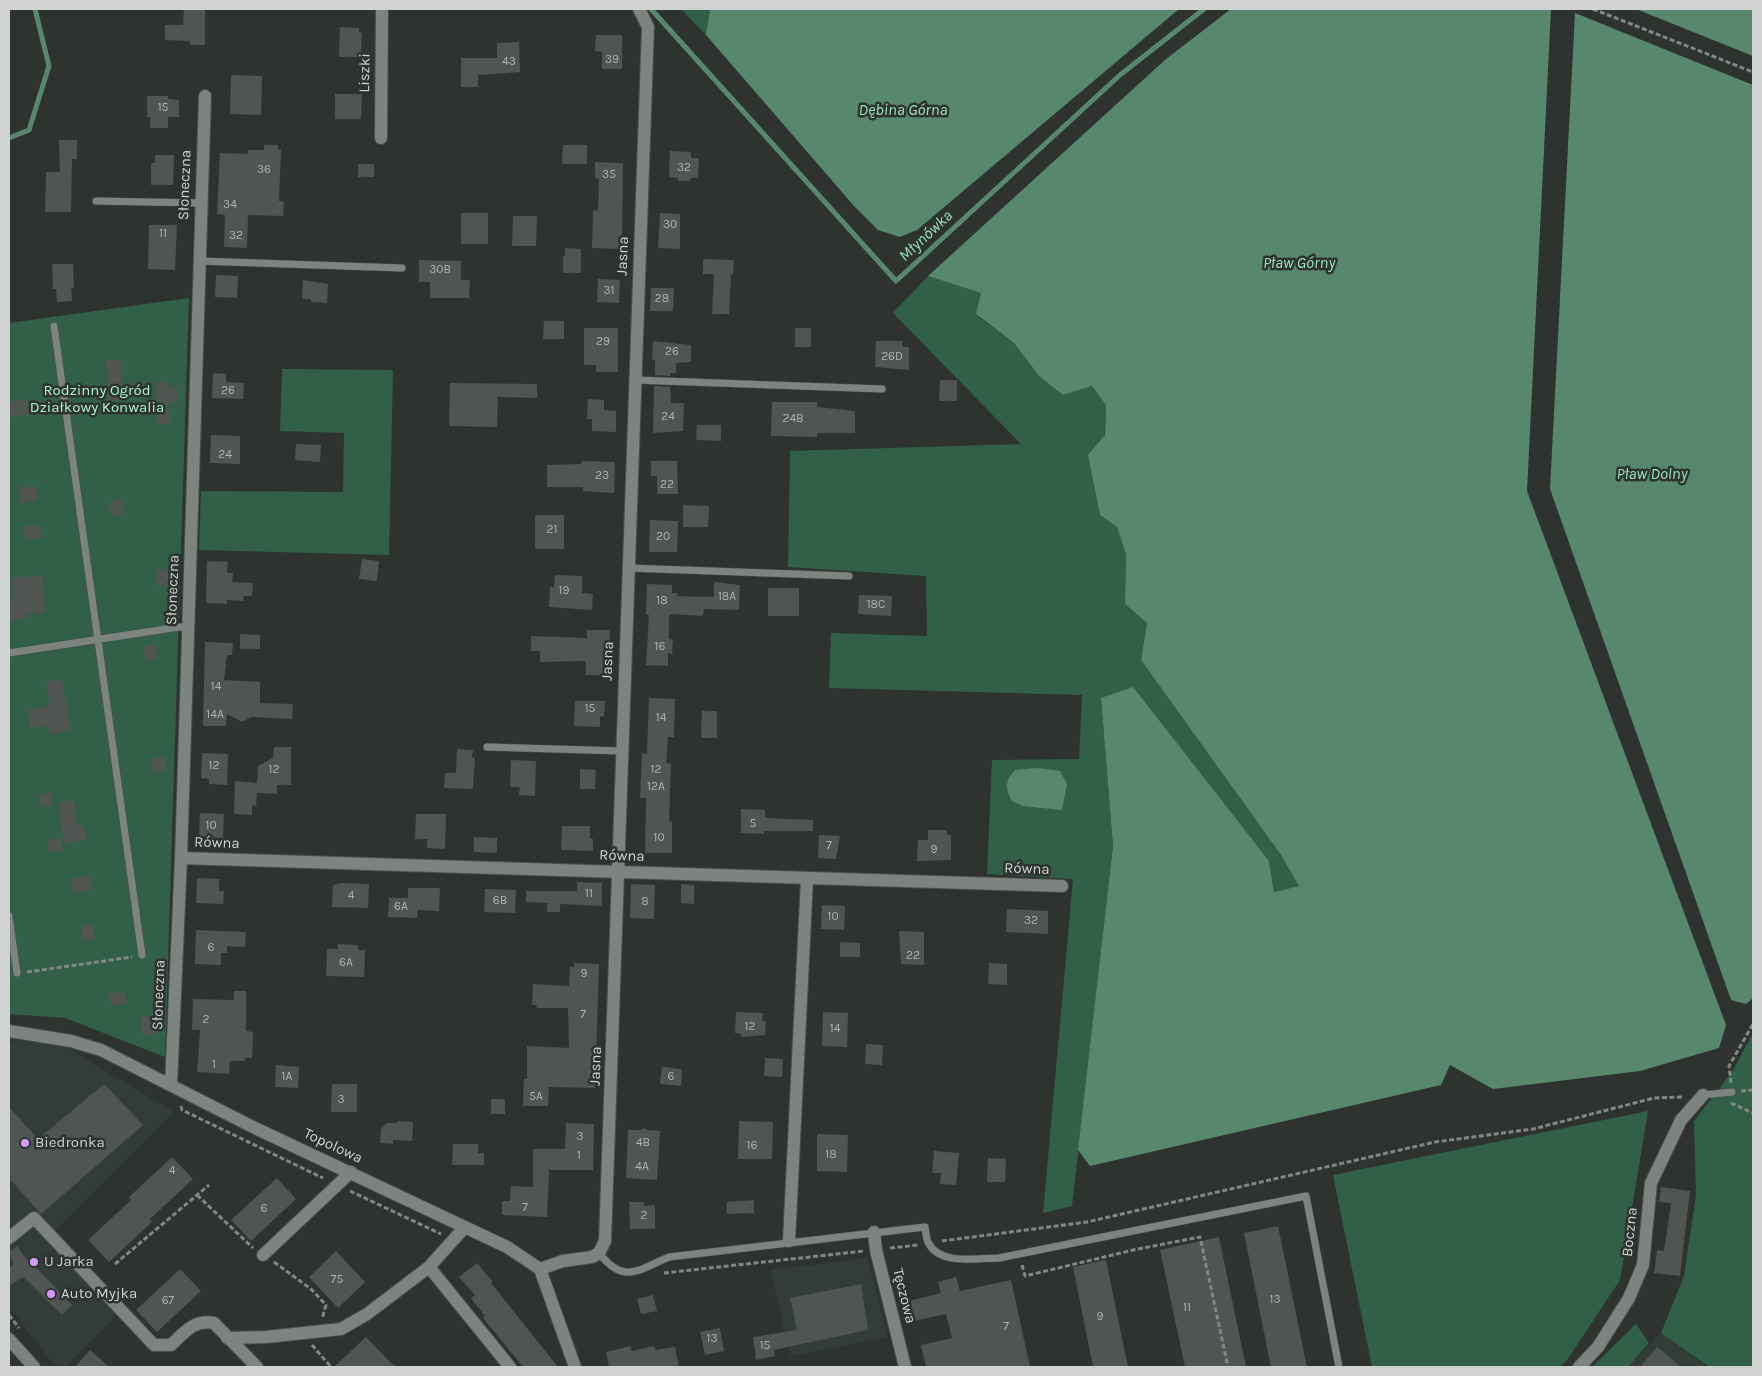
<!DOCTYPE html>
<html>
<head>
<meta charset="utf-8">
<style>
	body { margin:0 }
	#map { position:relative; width:1762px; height:1376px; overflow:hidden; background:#2e3330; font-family:Karla,sans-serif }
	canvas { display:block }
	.frame { position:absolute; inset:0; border:10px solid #d0d3d1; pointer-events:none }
</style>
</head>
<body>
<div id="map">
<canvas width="1762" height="1376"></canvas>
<div class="frame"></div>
</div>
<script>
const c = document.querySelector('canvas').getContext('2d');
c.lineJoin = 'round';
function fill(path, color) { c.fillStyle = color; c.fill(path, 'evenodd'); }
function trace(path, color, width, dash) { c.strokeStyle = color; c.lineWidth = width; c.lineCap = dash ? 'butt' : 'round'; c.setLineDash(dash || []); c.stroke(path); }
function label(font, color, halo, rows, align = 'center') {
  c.font = font + ' Karla,sans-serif'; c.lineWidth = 5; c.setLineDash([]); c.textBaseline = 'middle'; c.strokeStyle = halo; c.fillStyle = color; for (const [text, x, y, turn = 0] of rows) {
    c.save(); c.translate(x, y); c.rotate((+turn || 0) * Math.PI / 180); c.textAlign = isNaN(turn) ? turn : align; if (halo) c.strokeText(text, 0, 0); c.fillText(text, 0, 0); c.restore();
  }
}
fill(new Path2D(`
	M41,1040l23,6 110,66 -128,128 71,75 -52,52h-9l-47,-60v-266z
	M867,1258l21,79 -97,19 -21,-86z
	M1661,1333l49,34h-82z`), '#323d37');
fill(new Path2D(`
	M681,9h29l-4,26z
	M928,276l53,17 -5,22 38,28 25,33 24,19 29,-9 14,19 -6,110 17,12 9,28 -1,49 22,19 -6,37 140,195 18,31 -25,6 -5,-31 -168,-163 12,148 -41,360 -29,7 30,-334 -86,-5 5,-114 87,-1 3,-64 -253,-7 2,-55 96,3 -1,-60 -138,-9 2,-116 231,-7 -128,-131z
	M189,298l-24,759 -100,-39 -56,-4v-691z
	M282,369l111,1 -4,185 -190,-5 2,-59 142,1 1,-59 -64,-2z
	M1753,1033v334h-43l-49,-34 23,-57 12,-81 -2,-74 38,-49z
	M1648,1111l-28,169 -53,80 -8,7h-187l-39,-192z
	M1636,1324l13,19 -21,24h-36z`), '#325f48');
fill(new Path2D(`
	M710,9h469l-262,221 -17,7 -22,-7 -24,-24 -148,-171z
	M1231,9h320l-24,482 199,534 -7,23 -79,23 -147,18 -43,-24 -9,20 -351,81 -12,-16 35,-304 -12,-148 32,-11 136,174 5,31 25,-6 -18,-31 -140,-195 6,-37 -22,-19 1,-49 -9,-28 -17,-12 -12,-60 17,-20 1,-30 -14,-19 -29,9 -24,-19 -25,-33 -38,-29 5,-21 -53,-17 238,-217z
	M1636,9h117v47z
	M1575,13l178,72v913l-7,6 -15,-4 -181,-511z
	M1037,768l23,3 7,13 -5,26 -39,-4 -11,-5c-7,-13 -7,-20 3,-31z`), '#57886e');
trace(new Path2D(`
	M651,9l245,272 224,-206 84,-66
	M9,138l20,-8 20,-64 -14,-57`), '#57886e', 5);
fill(new Path2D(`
	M184,9h21v36h-15v-4l-25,-1v-15h18z
	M340,27l19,1v4l3,1 -1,24h-22z
	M596,35h26v34h-20v-17l-7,-1z
	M519,42l1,30 -42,3v12h-17v-29h36v-15z
	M231,75l31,1 -1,39 -31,-1z
	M335,94h27l-1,25h-26z
	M147,96h21v3l11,1v17h-11v11h-18v-11h-3z
	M59,140h18v19h-5l-1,53h-26l1,-40h14z
	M264,145h14v5h3l-2,51 5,1 -1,14 -35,-1 -1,33 -23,-1 1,-32 -8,-1 3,-61 28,1v-4h16z
	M563,145h24v19h-25z
	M670,151l21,1v6h8l-1,20h-7l-1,3h-12v-3l-9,-1z
	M155,155h19l-1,30h-22v-22h4z
	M595,162l28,1 -1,86 -30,-1 1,-38 5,1 1,-32 -4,-1z
	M358,164h16v13h-16z
	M461,213h27v31h-27z
	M660,213l20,1v35l-22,-1z
	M513,216h24l-1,30h-24z
	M149,225h28l-2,45 -27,-1z
	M565,248l16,1v24h-18v-16l2,-1z
	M703,259l31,1 -1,14h-2l-2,40h-17l2,-40h-11z
	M419,260l42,1v19h9l-1,18h-39v-16h-11z
	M52,264h21l1,24h-3l1,13 -15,1 -1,-13h-3z
	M216,275l22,1 -1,22 -22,-1z
	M598,279l22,1 -1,23 -22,-1z
	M303,280l25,4 -1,19 -16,-1v-3h-9z
	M651,288h23l-1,23h-23z
	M544,321h20v18h-21z
	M584,328h34v44h-22v-7h-12z
	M795,328h16v19h-16z
	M653,341l38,4v17l-15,1v10h-6v3l-15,-1v-15l-3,-1z
	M876,341h26v6h7v23l-34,-3z
	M106,360h15l1,40 -14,1z
	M213,373l13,1v8l18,1 -1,16 -31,-1z
	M940,380h17v21h-18z
	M167,382v5h10v15l-9,1 2,21 -13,1 -1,-42z
	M450,383l87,1v14l-39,-1 -1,30 -48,-1z
	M654,386l16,1 1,16h13l-1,28 -30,2z
	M27,399l3,15 -20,3 -1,-15z
	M588,399l16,1v10l12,1v21l-24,-1v-12h-5z
	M772,402h45v5l38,4v22h-38v4l-46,-1z
	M697,425h24v16l-25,-1z
	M211,435l29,1v28l-30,-1z
	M296,444l25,1 -1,17 -25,-2z
	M582,461l33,1 -1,31 -31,-2v-4h-36v-22l34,-1z
	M651,461h26l1,33h-21v-18h-6z
	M36,486l2,14 -18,3 -2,-15z
	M122,499l2,15 -12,2 -3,-15z
	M683,505l26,1 -1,21h-25z
	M535,515h29v34h-29z
	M650,520l28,1 -1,31h-28z
	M40,525l2,13 -17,2 -2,-13z
	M362,559l17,2 -2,20 -18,-2z
	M207,561l21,1 -1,11h6l-1,9 21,1 -1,13h-8l-1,5 -16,-1v4l-21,-1z
	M168,569l1,16 -12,1 -1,-16z
	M42,575l4,38 -20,1 1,4 -18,3v-22l5,-1 -3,-20z
	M555,575l27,1v17l11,1 -1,16 -43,-3 1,-20h4z
	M714,582l26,3 -1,25 -35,-1 -1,7 -31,-2 -3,2v23l4,1 -1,14 -4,-1v13l-22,-1 3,-50h-3l1,-31 25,1v8h5v3l37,1z
	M768,588h31v28h-31z
	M859,595l33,1 -1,20 -33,-2z
	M587,630h23l-2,45h-22v-14l-46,1v-11h-9v-15l56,2z
	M240,634l20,1v14h-20z
	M205,642l28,1 -1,12h-5l-3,25 36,2v21l33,1 -1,15 -41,-2 -9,5 -15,-8 -1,12h-23z
	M156,644l2,15 -13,2 -2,-15z
	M62,679l9,52 -21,3 -1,-8 -19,2 -2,-19 22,-3 -4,-24z
	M649,698l26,1 -1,38h-6l-2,26 5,1 -2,57 3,1v31h-27l1,-55h-6l2,-45 5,1z
	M575,701h30l-1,15 -4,1v10l-26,-1z
	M702,711h15v27h-16z
	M274,747h17v38h-14v9l-20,-1 -1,13 -4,-1v10l-18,-1 1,-33 22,2v3l1,-20 15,-8z
	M457,749l16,1 -1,7 3,1 -2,31 -29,-1 1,-15h11z
	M202,753l26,1 -1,31 -18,-1v-5l-8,-1z
	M152,758h14v14h-14z
	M511,760l25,1 -1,35 -16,-1 1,-8h-10z
	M580,769l16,1 -1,19h-15z
	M51,793l1,13 -12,1 -1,-12z
	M74,800l3,26 8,-1 2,15 -23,3 -6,-41z
	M741,809l24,1v8l48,2v11h-49v3l-23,-1z
	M200,813l24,1 -1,24 -24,-1z
	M416,814h30l-1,35 -18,-1v-9h-12z
	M562,826h28v13h3v12l-32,-1z
	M928,830h19v5h4v25l-34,1 1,-21h10z
	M819,835l21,1 -4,23 -18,-1z
	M474,837l23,1v15l-23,-1z
	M61,838l2,13 -14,2 -2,-13z
	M90,876l2,14 -19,3 -2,-14z
	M197,878l22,1v12h5l-1,13 -27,-1z
	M577,882l25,1v23l-42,-2v8h-13v-9l-21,-1v-11h51z
	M342,883l27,1 -1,24 -36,-1 1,-22z
	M631,884l24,1 -1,34 -24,-1z
	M681,884l13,1v19l-13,-1z
	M408,888h32l-1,23 -22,-1v8l-29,-1 1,-19h19z
	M485,889l31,1 -1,23 -31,-1z
	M822,905l23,1 -1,24 -23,-1z
	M1007,909l41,2v23l-42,-2z
	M93,924l2,15 -12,2 -2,-15z
	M196,930l50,2 -1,15 -18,-1v7h-6v12l-26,-1z
	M899,931l25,1v33l-23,-1z
	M840,942l20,1v14h-20z
	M338,944l20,1v5h7l-1,27 -38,-1 1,-27h11z
	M574,963l25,1 -4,124 -46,-1 -1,19h-25l1,-27h3v-33l42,2 -1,-40h-31l-1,-3h-4l1,-21 36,2 1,-19h4z
	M989,963l18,1v21l-19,-1z
	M234,991h12v40l7,1 -1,26h-7v3h-15l-1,13 -32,-2 3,-42h-8l1,-31 41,1z
	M125,992l2,12 -16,2 -2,-12z
	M736,1012l27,1 -1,8h4l-1,14 -24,2v-3l-6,-1z
	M823,1012l25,1 -1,34 -25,-1z
	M142,1016l14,1v18h-14z
	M866,1044l17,1 -1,20 -17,-1z
	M765,1058l18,1 -1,18 -18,-1z
	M276,1065l23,2 -1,21 -23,-1z
	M662,1067l20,2 -1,17 -21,-2z
	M104,1084l39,41 -102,89 -32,-36v-71l29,32z
	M332,1084h25v28h-26z
	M491,1099h14v15h-14z
	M397,1121l16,1 -1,19 -19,-1v4l-13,-1 1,-14 6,-6h10z
	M739,1121l34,1 -1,37h-34z
	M566,1123l28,1 -1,46h-44l-2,47 -45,-2v-14h8l1,-15 22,1v-38h32z
	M644,1128l3,2 13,1 -3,49 -31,-2 2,-48h13z
	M817,1134l31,1 -1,37 -30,-1z
	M453,1144h25v9h6v12h-32z
	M934,1151l25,2 -3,32 -16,-1 1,-11h-9z
	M172,1157l21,22 -43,40 2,3 -43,40 -21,-22 43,-40 -2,-3z
	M988,1158l18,1 -1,23h-18z
	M277,1178l19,21 -45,42 -20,-21z
	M1661,1187l29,4 -10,85 -26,-3 3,-23 7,1 7,-48 -12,-1z
	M754,1200v13l-27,1v-12z
	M629,1202h15v4l11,-1v24h-25z
	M1278,1226l29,141h-36l-27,-134z
	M1219,1237l27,130h-61l-25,-117z
	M17,1246l10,14 1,-1 44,46 -10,10 -39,-38 -14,9v-18l5,-4 -5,-12z
	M336,1251l29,31 -27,26 -29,-31z
	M1106,1260l22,107h-35l-20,-100z
	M477,1263l16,19 -2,1 67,84h-35l-40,-49 2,-2 -14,-18 4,-3 -16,-18z
	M180,1269l21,22 -44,41 -21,-22z
	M956,1277l4,14 51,-11 19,87h-104l-5,-22 31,-7 -6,-24 -32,7 -5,-20 32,-8 -3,-11z
	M861,1284l7,46 -90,19 -4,1 1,6 -19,4 -3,-23 44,-7 -7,-32z
	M653,1295l4,16 -16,3 -4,-15z
	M720,1328l4,23 -19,4 -5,-23z
	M366,1337l29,30h-61z
	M630,1346l2,5 22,-5 2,4 19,-3 4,20h-70l-3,-15z
	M1657,1347l24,20h-41z
	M90,1350l19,17h-34z`), '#505552');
const service = new Path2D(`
	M96,201l104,2
	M199,261l203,7
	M54,326l88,629
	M635,380l247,9
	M628,568l221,8
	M9,653l170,-26 9,1
	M487,747l135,4
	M9,916l8,57
	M1703,1095l29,-3
	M599,1253c25,32 39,17 70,4l256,-30c1,5 1,11 3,15 11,24 50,16 71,16l307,-62 33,171`);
const minor = new Path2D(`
	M381,138l1,-129
	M181,858l881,28
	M9,1031l62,10 30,9 154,78 252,119 33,22 35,98
	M171,1085l10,-227 24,-762
	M874,1232l2,18 29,117
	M9,1238l25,-20 120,127h17c13,-12 23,-26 43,-22l43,44
	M789,1241l18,-362
	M263,1255l88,-83
	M429,1267l81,100
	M540,1269l23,-8 29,-4 7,-4 6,-12 43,-1214 -9,-18
	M227,1338l39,-1 75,-8 26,-15 62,-47 35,-39
	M1579,1367l19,-20 31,-49 14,-33 8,-82 30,-63 22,-25`);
const tertiary = new Path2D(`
	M9,1339l25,28`);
trace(service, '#4a4f4c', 8);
trace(minor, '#4a4f4c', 14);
trace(tertiary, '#4a4f4c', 14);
trace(new Path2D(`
	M1593,9l160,63
	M27,972l105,-15
	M1731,1083l-2,-17 24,-42
	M1741,1091l12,-1
	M1731,1103l22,10
	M181,1106l1,4 141,68
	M350,1191l91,43
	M197,1195l56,53
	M942,1241l145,-19 348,-80 98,-13 121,-31 29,-1
	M890,1248l28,-3
	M274,1262l37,27 15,16 -4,14
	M115,1264l94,-79
	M1022,1265l3,11 108,-26 67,-13 28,130
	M664,1273l200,-22
	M9,1315l10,13
	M312,1345l19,22`), '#838784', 3, [5, 2.5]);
trace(service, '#7d837f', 7);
trace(minor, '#7d837f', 12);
trace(tertiary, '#7d837f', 12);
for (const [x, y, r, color] of [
	[25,1143,5,"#d39cfc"],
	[34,1262,5,"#d39cfc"],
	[51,1294,5,"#d39cfc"]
]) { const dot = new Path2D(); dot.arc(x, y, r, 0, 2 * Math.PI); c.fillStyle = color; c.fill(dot); trace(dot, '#2e3330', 2); }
label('12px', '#b0b4b1', null, [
	["39",612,60],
	["43",509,62],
	["15",163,108],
	["32",684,168],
	["36",264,170],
	["35",609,175],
	["34",230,205],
	["30",670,225],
	["11",163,234],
	["32",236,236],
	["30B",440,270],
	["31",609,291],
	["28",662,299],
	["29",603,342],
	["26",672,352],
	["26D",892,357],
	["26",228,391],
	["24",668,417],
	["24B",793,419],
	["24",225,455],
	["23",602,476],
	["22",667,485],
	["21",552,530],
	["20",663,537],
	["19",564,591],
	["18A",727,597],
	["18",662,601],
	["18C",876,605],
	["16",660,647],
	["14",216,687],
	["15",590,709],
	["14A",215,715],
	["14",661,718],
	["12",214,766],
	["12",274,770],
	["12",656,770],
	["12A",656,787],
	["5",753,824],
	["10",211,826],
	["10",659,838],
	["7",829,846],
	["9",934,850],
	["11",589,894],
	["4",351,896],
	["6B",500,901],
	["8",645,902],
	["6A",401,907],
	["10",833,917],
	["32",1031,921],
	["6",211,948],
	["22",913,956],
	["6A",346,963],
	["9",584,974],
	["7",583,1015],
	["2",206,1020],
	["12",750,1027],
	["14",835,1029],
	["1",214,1065],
	["1A",287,1077],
	["6",671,1077],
	["5A",536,1097],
	["3",341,1100],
	["3",580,1137],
	["4B",643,1143],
	["16",752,1146],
	["18",831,1155],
	["1",579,1156],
	["4A",642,1167],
	["4",172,1171],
	["7",525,1208],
	["6",264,1209],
	["2",644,1216],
	["75",337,1280],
	["13",1275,1300],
	["67",168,1301],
	["11",1187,1308],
	["9",1100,1317],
	["7",1006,1327],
	["13",712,1339],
	["15",765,1346]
]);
label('15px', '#d0d3d1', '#2e3330', [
	["Liszki",365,73,-89],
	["Słoneczna",185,185,-88],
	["Jasna",623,256,-88],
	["Słoneczna",173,590,-88],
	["Jasna",608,661,-88],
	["Równa",217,843,2],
	["Równa",622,856,2],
	["Równa",1027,869,2],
	["Słoneczna",159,995,-88],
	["Jasna",596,1066,-88],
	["Topolowa",333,1146,25],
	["Boczna",1630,1232,-84],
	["Tęczowa",904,1296,76]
]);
label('15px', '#a9f7cc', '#2e3330', [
	["Rodzinny Ogród",97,391],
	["Działkowy Konwalia",97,408]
]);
label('15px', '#d0d3d1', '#2e3330', [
	["Biedronka",35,1143],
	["U Jarka",44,1262],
	["Auto Myjka",61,1294]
], 'left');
label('italic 16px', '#97e5bb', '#2e3330', [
	["Dębina Górna",903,110],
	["Młynówka",926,236,-43],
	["Pław Górny",1299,263],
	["Pław Dolny",1652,474]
]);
</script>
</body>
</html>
